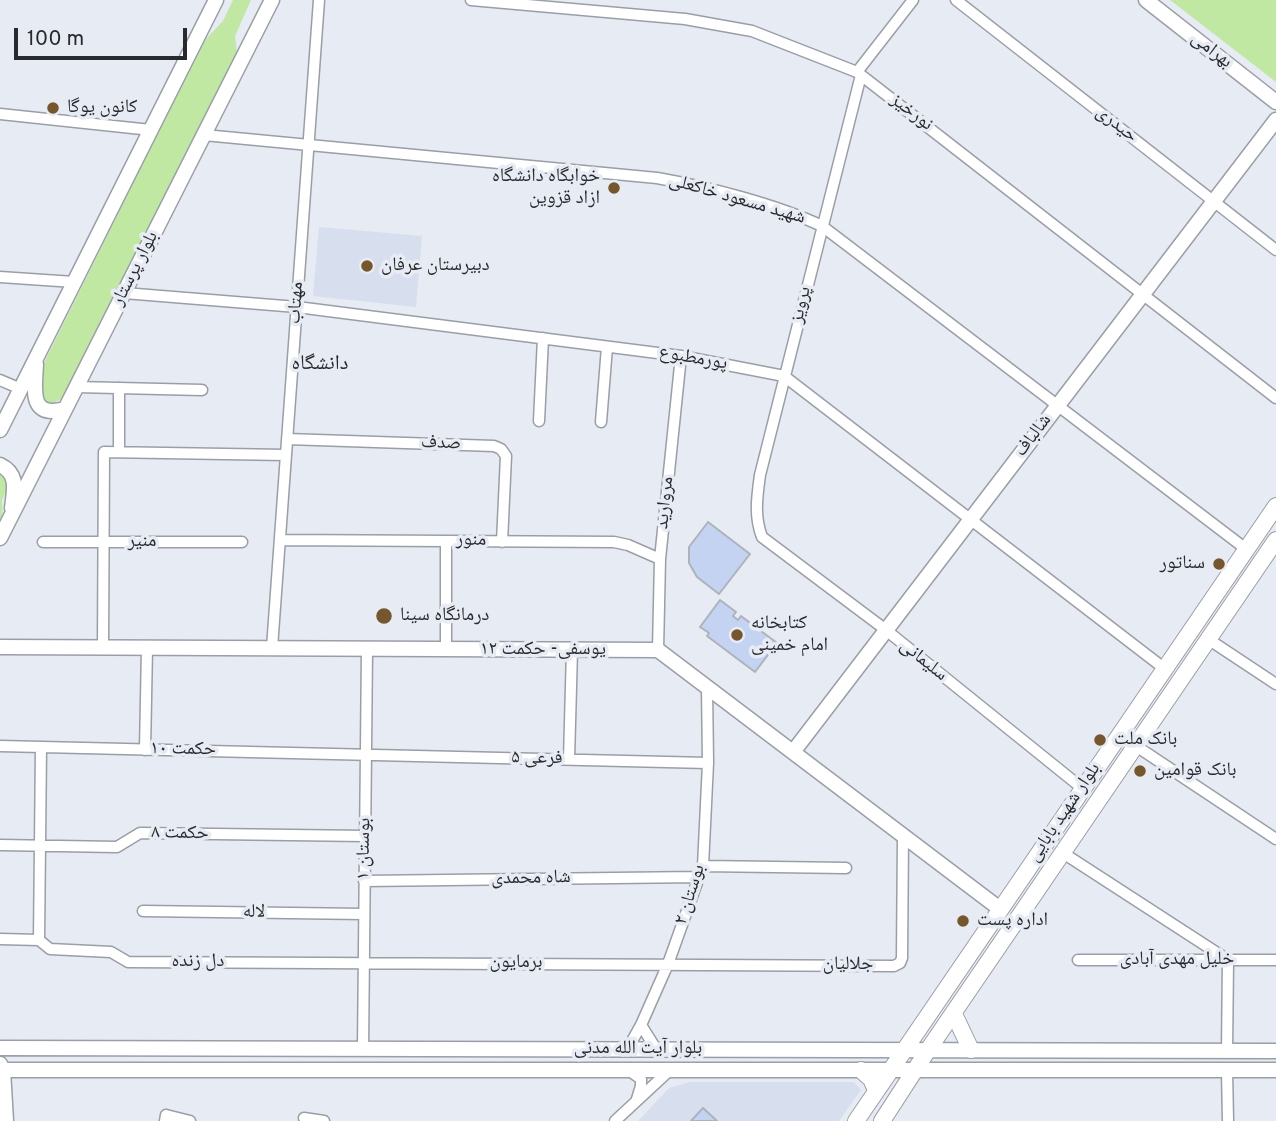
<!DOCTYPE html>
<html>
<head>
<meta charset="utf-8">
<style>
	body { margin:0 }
	#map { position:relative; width:1276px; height:1121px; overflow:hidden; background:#e7ebf3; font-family:Overpass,sans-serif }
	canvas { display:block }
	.scale { position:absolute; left:14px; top:28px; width:173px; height:32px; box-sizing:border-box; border:4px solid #282a2d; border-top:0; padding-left:9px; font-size:21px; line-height:24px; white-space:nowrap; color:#282a2d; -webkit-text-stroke:5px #e7ebf3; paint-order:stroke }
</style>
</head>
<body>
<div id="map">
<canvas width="1276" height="1121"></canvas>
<div class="scale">100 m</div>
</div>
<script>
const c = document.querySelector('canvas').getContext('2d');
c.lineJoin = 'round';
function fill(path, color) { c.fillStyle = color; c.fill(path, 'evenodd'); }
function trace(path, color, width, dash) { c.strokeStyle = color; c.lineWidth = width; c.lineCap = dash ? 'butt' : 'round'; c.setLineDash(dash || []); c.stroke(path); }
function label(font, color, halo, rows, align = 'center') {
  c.font = font + ' Overpass,"Noto Naskh Arabic",sans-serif'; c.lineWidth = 7; c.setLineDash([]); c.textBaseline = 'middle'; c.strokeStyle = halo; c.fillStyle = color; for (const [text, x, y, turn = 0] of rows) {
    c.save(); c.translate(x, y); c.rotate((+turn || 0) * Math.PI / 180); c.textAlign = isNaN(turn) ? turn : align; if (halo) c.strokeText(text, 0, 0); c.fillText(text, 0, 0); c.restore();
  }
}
fill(new Path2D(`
	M319,227l103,9 -6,71 -103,-11z
	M690,1082h164l7,8 -22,31h-201l31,-33z`), '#d7dfee');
fill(new Path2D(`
	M233,0h18l-16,36 2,16 -173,346 -16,7 -9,-14 5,-13 -2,-11 161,-325 20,-21z
	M1170,0h106v82z
	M4,472l8,7 -10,21 1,21 -3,5v-53z`), '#c0e8a3');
const building = new Path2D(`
	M708,522l42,32 -31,40 -22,-17 -8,-14v-16z
	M720,600l16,12 -3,4 5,4 3,-4 36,27 -22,29 -48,-36 2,-3 -9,-6z
	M703,1108l14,13h-26z`);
fill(building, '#c4d3f1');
trace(building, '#aeb2ba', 2);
const minor = new Path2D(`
	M471,0l214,19 67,12 105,41 419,326
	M956,0l320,250
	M857,72l56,-72
	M861,75l-101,400c-3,22 -6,41 2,62l124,93 196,158
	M0,114l151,16
	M204,135l453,43c51,9 118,26 165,48l424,323
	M0,277l74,5
	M124,293l173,14 384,49 103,20 381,293
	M0,380l21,9
	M76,387l126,3
	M119,388v63
	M539,421l4,-83
	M601,422l6,-75
	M287,439l207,7 7,3 5,7 -4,86
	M280,540l334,2 14,3 32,14
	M43,542h199
	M1208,639l68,45
	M103,647l1,-195 182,3
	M272,648l47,-648
	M446,649v-108
	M658,650l2,-91 21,-203
	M0,746l708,17
	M1136,746l140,93
	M145,750l2,-102
	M569,759l3,-109
	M0,845l117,2 23,-14 225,3
	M1063,853l165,107 -1,91
	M703,866l143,2
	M364,881l334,-4
	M143,911l221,3
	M0,939l39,1
	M39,940l11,9 61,3 17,10 766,4 6,-3 2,-5 1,-122
	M39,940l2,-193
	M1078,960h198
	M641,1025l15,24
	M363,1049l4,-400
	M627,1050l14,-25 27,-61 35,-98 5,-103 -1,-76
	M628,1070l13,9v7l-4,13
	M1227,1070l1,51
	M304,1118l20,3
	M165,1121l1,-6 24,6
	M615,1121l55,-51`);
const tertiary = new Path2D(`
	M1146,0l130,102
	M36,364c-1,25 -8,55 29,45
	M0,430l216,-430
	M0,465c19,9 14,25 12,43
	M0,538l272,-538
	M0,647l658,3 342,259
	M793,752l483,-632
	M0,1048l1276,3
	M0,1064l3,6 3,51
	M0,1070h1276`);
const secondary = new Path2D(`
	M954,1014l17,36
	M861,1070l10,9 5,11
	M856,1121l420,-615
	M882,1121l46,-71 348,-510`);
trace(minor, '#9a9ea6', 13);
trace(tertiary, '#9a9ea6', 17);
trace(secondary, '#9a9ea6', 18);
trace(minor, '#fff', 10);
trace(tertiary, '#fff', 14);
trace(secondary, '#fff', 16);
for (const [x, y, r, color] of [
	[53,108,7,"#76562c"],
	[614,188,7,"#76562c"],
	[367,266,7,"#76562c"],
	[1219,564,7,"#76562c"],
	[384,616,9,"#76562c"],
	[737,635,7,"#76562c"],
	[1100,740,7,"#76562c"],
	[1140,771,7,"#76562c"],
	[963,921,7,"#76562c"]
]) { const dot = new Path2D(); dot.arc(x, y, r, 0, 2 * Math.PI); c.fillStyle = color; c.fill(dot); trace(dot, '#e7ebf3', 2.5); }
label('19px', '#282a2d', '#e7ebf3', [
	["بهرامی",1211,51,38],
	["نورخیز",911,113,38],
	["حیدری",1116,125,38],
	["شهید مسعود خاکعلی",737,200,16],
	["بلوار پرستار",136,269,-63],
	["مهتاب",297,303,-86],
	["پرویز",802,305,-76],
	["پورمطبوع",693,359,10],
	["شالباف",1034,436,-53],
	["صدف",441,444,2],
	["مروارید",666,503,-84],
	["منور",471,541,1],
	["منیر",142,542],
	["یوسفی- حکمت ۱۲",543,650],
	["سلیمانی",923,661,39],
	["حکمت ۱۰",183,750,1],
	["فرعی ۵",537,759,1],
	["بلوار شهید بابایی",1065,813,-56],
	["حکمت ۸",180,834,1],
	["بوستان ۱",365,849,-89],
	["شاه محمدی",531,879,-1],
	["بوستان ۲",691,895,-72],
	["لاله",254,913,1],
	["خلیل مهدی آبادی",1177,960],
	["دل زنده",198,962],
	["برمایون",516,963],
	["جلالیان",848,965],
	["بلوار آیت الله مدنی",638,1049]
]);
label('19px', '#282a2d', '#e7ebf3', [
	["کانون یوگا",67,108],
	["خوابگاه دانشگاه",600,177,"right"],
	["ازاد قزوین",600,199,"right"],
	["دبیرستان عرفان",381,266],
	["سناتور",1205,564,"right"],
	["درمانگاه سینا",400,616],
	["کتابخانه",751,624],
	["امام خمینی",751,646],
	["بانک ملت",1114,740],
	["بانک قوامین",1154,771],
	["اداره پست",977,921]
], 'left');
label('21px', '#282a2d', '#e7ebf3', [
	["دانشگاه",320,365]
]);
</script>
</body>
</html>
